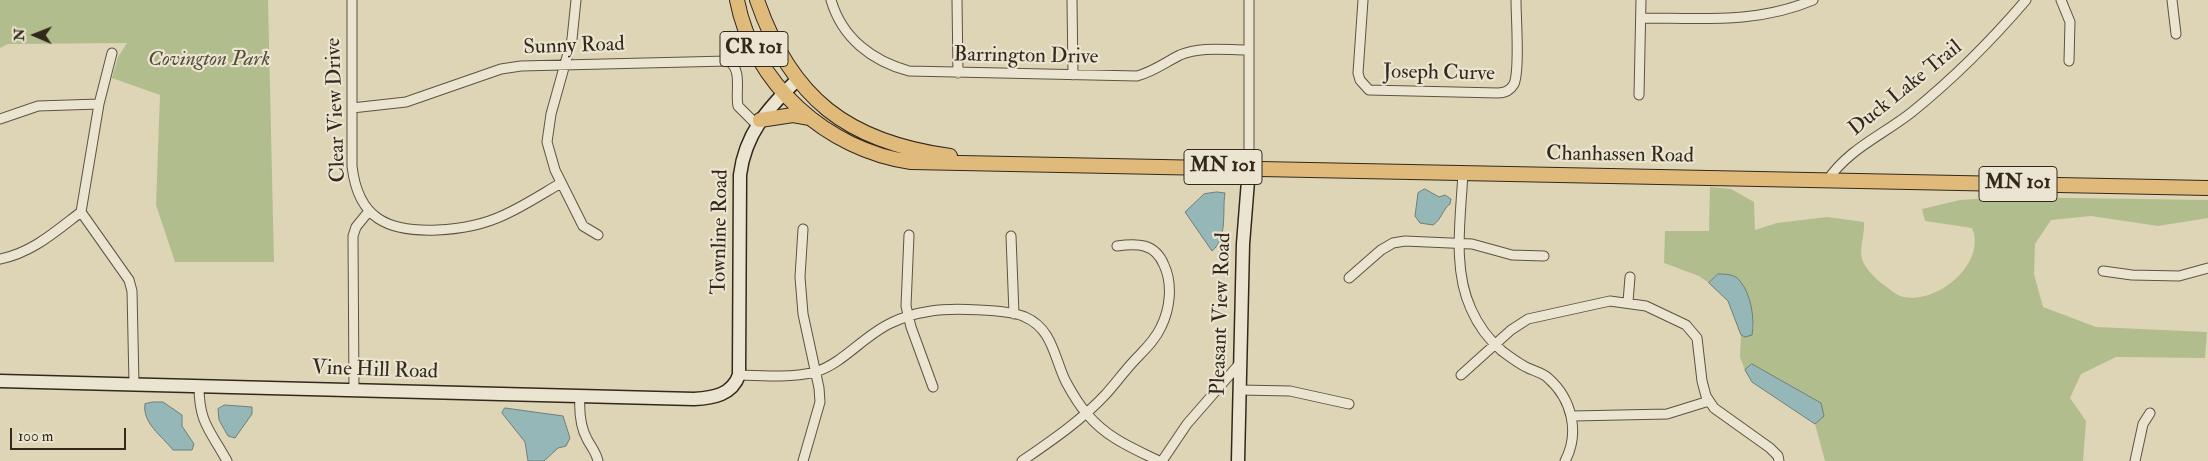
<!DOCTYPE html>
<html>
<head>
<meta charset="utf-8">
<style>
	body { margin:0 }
	#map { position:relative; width:2208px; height:461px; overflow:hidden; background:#ded5b6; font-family:"IM FELL Double Pica",serif }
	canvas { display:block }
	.north { position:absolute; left:10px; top:10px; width:50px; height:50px; -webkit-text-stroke:4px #eae4d0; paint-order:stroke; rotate:271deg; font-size:14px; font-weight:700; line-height:20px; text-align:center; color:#33281c }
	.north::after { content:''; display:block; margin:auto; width:18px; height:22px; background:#33281c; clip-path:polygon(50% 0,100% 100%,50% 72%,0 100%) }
	.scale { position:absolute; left:10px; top:428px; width:116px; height:22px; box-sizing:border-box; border:2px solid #33281c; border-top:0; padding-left:6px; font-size:15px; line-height:18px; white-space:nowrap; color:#33281c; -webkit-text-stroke:4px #eae4d0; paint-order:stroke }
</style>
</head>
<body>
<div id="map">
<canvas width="2208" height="461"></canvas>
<div class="north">N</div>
<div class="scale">100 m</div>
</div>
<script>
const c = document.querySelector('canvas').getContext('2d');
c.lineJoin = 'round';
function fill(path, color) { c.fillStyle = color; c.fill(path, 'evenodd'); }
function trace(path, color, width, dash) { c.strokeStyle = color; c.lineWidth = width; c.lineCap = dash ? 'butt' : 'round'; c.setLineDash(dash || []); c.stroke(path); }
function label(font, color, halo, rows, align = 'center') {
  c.font = font + ' "IM FELL Double Pica",serif'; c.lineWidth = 4.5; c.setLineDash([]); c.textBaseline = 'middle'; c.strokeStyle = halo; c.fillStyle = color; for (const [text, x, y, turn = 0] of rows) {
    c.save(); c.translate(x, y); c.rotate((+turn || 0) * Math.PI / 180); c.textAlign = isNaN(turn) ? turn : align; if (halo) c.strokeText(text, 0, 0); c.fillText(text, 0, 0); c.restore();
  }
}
fill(new Path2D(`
	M0,0h268l6,262h-99l-19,-57 4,-110 -48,-17 6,-21 9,-14 -119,1 -8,4z
	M1710,187l21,2 23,13 1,28 22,-7 50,-6 37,5c1,13 -5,25 -2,37 2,8 13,19 19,24 7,4 15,13 23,14 35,7 83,-35 68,-69l-47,-7 -3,-12 38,-9 46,-3 202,3v18l-50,8 -67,-10 -40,4 -16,24 -1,30 9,33 53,20 111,5 -2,26 -89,-1 -35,17 -11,24 16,23 -3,40h-258l-10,-37 9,-8 -3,-13 -69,-39 -7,6 -5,-13 1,-22 4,2 9,-10 -8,-34 -28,-19 -9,9 -10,-7 -35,-13 1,-32h44z`), '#b2bd8d');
const water = new Path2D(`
	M1425,189l14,8 6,-2 6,4 -1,5c-8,6 -8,15 -17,21l-13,-2 -5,-7 3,-23z
	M1217,192l8,1c-3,18 3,45 -13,58l-27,-39 19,-18z
	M1718,274c8,0 17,0 22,7 11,13 15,38 12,54l-7,2 -4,-2 -13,-34 -19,-18z
	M1752,364l69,39 3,13 -9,8 -63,-42 -7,-12z
	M153,402h10l19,13v11l12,18 -2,6h-19c-11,-14 -31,-27 -28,-46z
	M225,405l27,2v7l-17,24 -7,-2 -9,-16 -1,-11z
	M505,408l58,8 7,22 -4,8 -8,2 -14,13h-16l-3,-19 -23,-29z`);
fill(water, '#95b7b7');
trace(water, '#6e7e79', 1);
const street = new Path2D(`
	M352,0v166c6,53 36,66 85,64 23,-1 46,-5 67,-15 20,-9 38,-21 57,-32
	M576,0l-4,39 -21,75 -4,28 8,28 28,56 15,9
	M831,0c11,38 41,61 78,71l228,5c18,-5 27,-13 43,-21 21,-9 46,-5 67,-5
	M957,0l1,73
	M1072,0l1,75
	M1249,0v168
	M1363,0l-5,73 2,7 9,10 129,3c7,0 12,-2 16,-9 6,-14 2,-66 2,-84
	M2061,0l9,22 -1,39
	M2172,0l4,34
	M1641,18c59,0 116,6 172,-18
	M112,53l-13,51 -18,108 48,68 3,11 2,93
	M1639,95l2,-95
	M352,108l54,-6 95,-33 20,-3 207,-5c15,8 7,31 10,45l18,18
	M0,119l38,-13 61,-2
	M1463,172c-2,44 -11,96 8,137 7,16 17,30 31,42 8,6 17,13 26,17 6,3 15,5 20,10 24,21 32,55 17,83
	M1827,181c21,-32 56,-46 85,-69 42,-34 79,-71 114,-112
	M909,235l-3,71 5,21 22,60
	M1011,236l3,78
	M0,259c32,-6 56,-28 81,-47
	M2103,271l29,4 47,1 29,-8
	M1349,278l32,-28 12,-7 12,-2 67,3 40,11 32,1
	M1628,302l2,-25
	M739,375c24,1 52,3 76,-3 29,-9 48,-36 76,-49 12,-6 27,-10 40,-12 18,-3 78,-2 94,6 28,12 29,41 41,65 6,11 13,23 21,32 20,24 45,34 72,47
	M1461,375l50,-45 17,-11 82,-18 36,5 40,19 11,13 5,43 4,15 8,12 56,40 8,8 1,5
	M199,386c0,37 11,44 28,75
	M354,390l-1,-154 3,-9 13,-16
	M1240,390l50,1 59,13
	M580,396c-1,15 0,30 7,43 4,8 9,13 11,22
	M1573,416l94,-2 42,-13
	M803,461l17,-59 -1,-14 -16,-74 -3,-37 3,-48
	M1022,461c29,-20 60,-41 84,-67 9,-10 17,-21 27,-32 10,-11 21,-20 28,-35 9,-18 12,-43 3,-62 -9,-22 -27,-22 -47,-19
	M1162,461l25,-37 54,-62
	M2135,461l8,-37 7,-11`);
const secondary = new Path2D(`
	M0,381l694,18c19,-1 38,-4 45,-24l1,-200c5,-41 28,-67 57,-95
	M1238,461l5,-217 6,-76`);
const primary = new Path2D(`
	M737,0c16,84 90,150 174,162l1297,26
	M757,0c34,99 91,142 193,156
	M760,120l33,-5 17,3`);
trace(street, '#5e5342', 11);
trace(secondary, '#33281c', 15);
trace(primary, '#33281c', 16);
trace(street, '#eae4d0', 9);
trace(secondary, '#eae4d0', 12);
trace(primary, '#dfba7b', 14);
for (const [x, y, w] of [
	[754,49,68],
	[1223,167,78],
	[2018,184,78]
]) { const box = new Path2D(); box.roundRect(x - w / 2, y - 17.5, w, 35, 4); c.fillStyle = '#eae4d0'; c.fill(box); trace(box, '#33281c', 1); }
label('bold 20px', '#33281c', null, [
	["CR 101",754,49],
	["MN 101",1223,167],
	["MN 101",2018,184]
]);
label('21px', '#33281c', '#eae4d0', [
	["Sunny Road",574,47,-2],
	["Barrington Drive",1026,57,1],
	["Joseph Curve",1439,74,1],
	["Duck Lake Trail",1906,89,-39],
	["Clear View Drive",337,110,-92],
	["Chanhassen Road",1620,156,1],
	["Townline Road",721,232,-89],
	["Pleasant View Road",1222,314,-88],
	["Vine Hill Road",375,371,2]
]);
label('italic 21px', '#534d38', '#eae4d0', [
	["Covington Park",209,60]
]);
</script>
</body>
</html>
